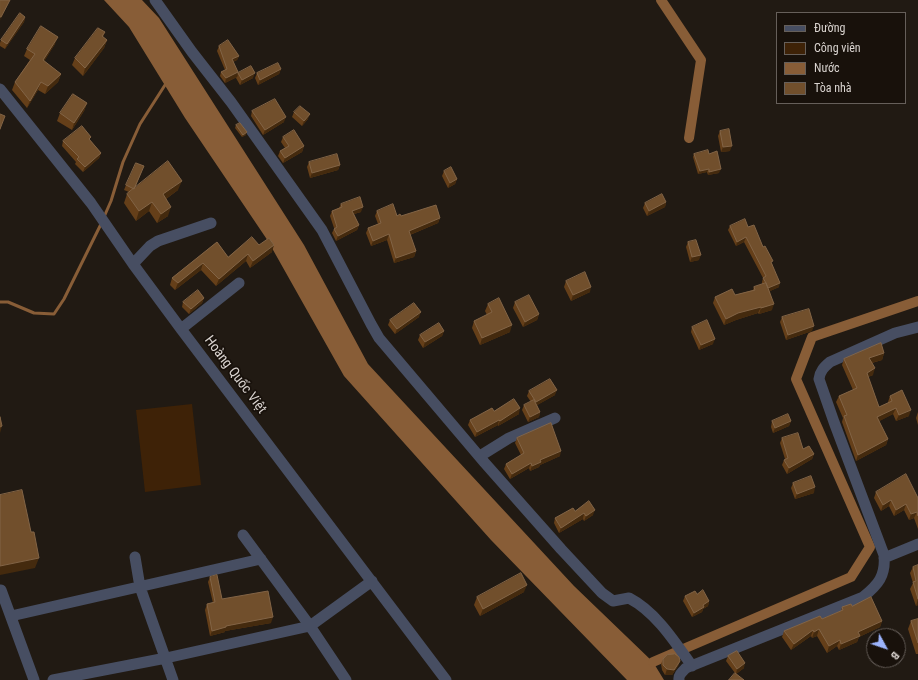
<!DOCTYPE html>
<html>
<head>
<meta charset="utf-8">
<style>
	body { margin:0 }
	#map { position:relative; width:918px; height:680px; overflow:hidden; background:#211a13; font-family:"Roboto Condensed",sans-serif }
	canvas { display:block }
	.legend { position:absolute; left:776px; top:12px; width:130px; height:92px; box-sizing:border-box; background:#18110b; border:1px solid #665f5a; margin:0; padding:5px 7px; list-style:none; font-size:12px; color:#dad4d0 }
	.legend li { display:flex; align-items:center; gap:8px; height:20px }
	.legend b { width:20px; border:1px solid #665f5a }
	.north { position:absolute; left:866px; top:628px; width:40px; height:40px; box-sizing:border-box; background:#18110b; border:1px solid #665f5a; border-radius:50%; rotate:130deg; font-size:11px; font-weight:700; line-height:16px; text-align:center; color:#dad4d0 }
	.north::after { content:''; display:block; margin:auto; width:14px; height:18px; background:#9cb4fd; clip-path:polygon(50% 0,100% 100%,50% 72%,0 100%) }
</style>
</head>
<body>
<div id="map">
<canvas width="918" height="680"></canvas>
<ul class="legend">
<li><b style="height:5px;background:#474e62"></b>Đường</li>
<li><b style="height:11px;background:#3e2207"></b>Công viên</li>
<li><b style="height:11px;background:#885d37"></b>Nước</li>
<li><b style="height:11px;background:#714f2c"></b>Tòa nhà</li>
</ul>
<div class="north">B</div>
</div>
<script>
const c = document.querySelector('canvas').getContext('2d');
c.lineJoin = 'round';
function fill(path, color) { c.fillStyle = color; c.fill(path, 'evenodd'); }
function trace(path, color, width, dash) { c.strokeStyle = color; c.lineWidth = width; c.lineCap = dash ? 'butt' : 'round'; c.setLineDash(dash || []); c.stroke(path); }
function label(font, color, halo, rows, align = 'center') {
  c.font = font + ' "Roboto Condensed",sans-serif'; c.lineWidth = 3.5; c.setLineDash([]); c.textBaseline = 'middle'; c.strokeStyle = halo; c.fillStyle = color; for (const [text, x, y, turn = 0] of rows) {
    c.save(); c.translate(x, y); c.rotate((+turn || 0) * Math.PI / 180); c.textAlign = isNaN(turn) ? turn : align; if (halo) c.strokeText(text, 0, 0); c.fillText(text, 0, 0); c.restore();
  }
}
fill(new Path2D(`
	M192,404l9,81 -56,7 -9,-82z`), '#3e2207');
fill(new Path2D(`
	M104,0h38l17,18 145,227 64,119 206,222 79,76 11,18h-37l-136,-140 -147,-164 -76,-135 -83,-123 -56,-91z`), '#885d37');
trace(new Path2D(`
	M104,217l7,-16 12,-39 17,-38 25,-39
	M0,302h8l26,11 20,1 10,-15 38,-77`), '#885d37', 3);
trace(new Path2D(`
	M661,0l40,60 -12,78
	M653,662l198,-85 19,-30 -74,-168 16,-42 106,-36`), '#885d37', 10);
trace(new Path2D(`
	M155,0l37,52 39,50 91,128 49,94 8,14 105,124 77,87 41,44 11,8 16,-3c27,14 46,44 63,68
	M0,89l91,114 42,61 48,65 265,351
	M133,264l17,-18 8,-5 53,-18
	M181,329l58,-46
	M480,456l29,-18 46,-20
	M243,535l67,91 36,54
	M135,557l5,30 33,93
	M884,558l34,-14
	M1,590l33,90
	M11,616l250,-57
	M53,680l113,-22 144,-32 62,-45
	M679,680c-1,-5 4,-9 7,-12l177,-71c15,-12 23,-21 21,-42l-50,-133 -15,-43c1,-8 5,-12 11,-17l65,-29 23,-6`), '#474e62', 11);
fill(new Path2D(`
	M25,17l-1,5 -19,27 -5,-3v-3l1,-3z
	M105,32l-2,5 4,3 -3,8 -21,28 -11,-11 3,-7z
	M55,44l-11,17 17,13 -3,8 -13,12 -7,-4 -11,18 -15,-18 3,-8 15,-22 -6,-4 3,-7z
	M219,46l20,10 -2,4 -4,2 5,10 -1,5 -12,6 -5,-7 1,-4 4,-2 -8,-19z
	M281,69l-2,5 -21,11 -3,-7 2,-5z
	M238,73l15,5 -13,7 -4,-7z
	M87,103l-3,8 -12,19 -15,-9 3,-8z
	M252,111l32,11 -21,13 -12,-19z
	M294,112l14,7 -6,7 -10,-9z
	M236,125l10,10 -4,2 -7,-9z
	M720,131l10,20 -9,1 -3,-16z
	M283,137l21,9 -2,6 -19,11 -5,-7 2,-5 5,-3 -4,-6z
	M90,140l11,13 -2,5 -16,14 -8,-8 1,-2 -14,-16 1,-5z
	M694,154h15l10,19 -11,2 -1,-3 -9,2 -5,-17z
	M309,162l31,3 -2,5 -28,8 -3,-11z
	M142,171l-7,17 43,2 -12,9 2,17 -11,7 -8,-12 -13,10 -12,-18 3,-9 2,-2 -5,-2 2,-5z
	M444,171l13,8 -2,5 -7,4 -6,-12z
	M666,202l-1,5 -18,9 -4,-8 2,-5z
	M341,204l20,8 -7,2 5,11 -2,5 -21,11 -4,-8 2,-4v-1l-4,-12 2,-5 7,-3z
	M377,211l24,5 39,2 -2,5 -28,12 6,16 -2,6 -20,6 -7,-23 -16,6 -5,-13 2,-5 10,-4 -3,-8z
	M730,226l18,1 15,20 9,17 7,23 -9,4 2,19 -13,4 -1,-1 -22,7 -12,5 -11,-22 2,-6 20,-2 18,-5 1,-3 8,-3v-2l1,-4 -19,-36 -8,4 -8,-16z
	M217,242l11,15 31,-12 13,7 -22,16 -4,-7 -30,25 -15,-16 -26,20 -5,-5 2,-7z
	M688,242l11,18 -9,2 -4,-15z
	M566,281l24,11 -19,9 -7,-14z
	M204,298l-2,5 -13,11 -7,-7 1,-5z
	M515,302l24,12 -2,6 -14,7 -10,-19z
	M488,304l22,28 -30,13 -8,-17 2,-7 13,-6 -2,-4z
	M419,317l-24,17 -7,-9 2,-5z
	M782,317l30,14 -26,9 -6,-18z
	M692,327l21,17 -14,6 -8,-18z
	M444,331l-2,5 -19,12 -5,-8 2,-5z
	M884,353l-2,7 -10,3 1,12 -5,2 11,30 9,-4v-1l2,-6 19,20 -13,5 -3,-7 -14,7 9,18 -2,6 -30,16 -14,-39 1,-4 -7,-16 3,-6 14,-6 -11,-25 2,-6z
	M529,391l26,4 -18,10 3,7 -1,5 -11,5 -6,-12 2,-5 7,-3 -4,-6z
	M494,411l25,3 -21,12v-1l-23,12 -7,-12 2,-5z
	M918,412v13l-2,-7z
	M772,421h19l-2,5 -16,7 -2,-6z
	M517,438l43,18 -20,9 -1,2 -9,4 -1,-3 -19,11 -6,-10 2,-5 15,-9 -6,-12z
	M782,438l32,16 -2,5 -25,15 -5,-9 2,-5 1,-1 -5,-16z
	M793,483l21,10 -19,6 -4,-11z
	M876,492l42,6v31l-4,-11 -5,2 -5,-10 -10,6 -5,-10 -8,5 -7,-13z
	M575,511l18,4 -9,6 -1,-2 -24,14 -5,-10 1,-5z
	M918,565v40l-2,1 -6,-17 3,-6 -3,-10 3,-6z
	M210,577l12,22 49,24 -46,8v1l-15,4 -5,-26 2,-6 6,-1 -5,-21z
	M524,592l-44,24 -6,-11 3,-8z
	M697,594l12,7 -1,5 -5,3 -1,3 -10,5 -9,-16 2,-5z
	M852,606l30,15 -2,6 -21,10 -2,5 -18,8 -2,-4 -10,7 -10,-17 -5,2 -1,-2 -20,14 -9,-13 2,-6 38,-12 19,-8 1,-4z
	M918,619v35h-2l-8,-25 3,-8z
	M728,656l16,12 -8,6 -1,-1 -9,-12z
	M663,659l17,2 -2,5 -6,9h-7l-3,-5 -1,-6z`), '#653f19');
fill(new Path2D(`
	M10,0l-2,4 -8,17 1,-4z
	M25,17l-1,5 -19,27 2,-5z
	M58,37l-3,7 -15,24 3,-8z
	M107,40l-3,8 -21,28 2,-8z
	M239,56l-2,4 -7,3 2,-4z
	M281,69l-2,5 -21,11 2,-5z
	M238,72l-1,5 -12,6 1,-5z
	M255,73l-2,5 -13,7 2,-5z
	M61,74l-3,8 -13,12 3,-8z
	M41,82l-3,8 -11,18 3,-7z
	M87,103l-3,8 -12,19 2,-7z
	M310,114l-2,5 -6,7 2,-5z
	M286,117l-2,5 -21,13 2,-5z
	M247,132l-1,3 -4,2 1,-2z
	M304,146l-2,6 -19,11 2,-5z
	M732,146l-2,5 -9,1 2,-5z
	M101,153l-2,5 -16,14 2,-5z
	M340,165l-2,5 -28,8 2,-5z
	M709,169l-2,3 -9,2 2,-3z
	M721,169l-2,4 -11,2 1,-3z
	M457,179l-2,5 -7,4 2,-5z
	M182,181l-4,9 -19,14 4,-10z
	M152,202l-3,9 -13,10 3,-10z
	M666,202l-1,5 -18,9 2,-5z
	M171,207l-3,9 -11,7 4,-9z
	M363,207l-2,5 -11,3 2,-4z
	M440,218l-2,5 -31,13 2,-5z
	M359,225l-2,5 -21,11 2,-5z
	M389,234l-2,6 -16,6 2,-5z
	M746,237l-2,5 -8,4 1,-4z
	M274,245l-2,7 -22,16 3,-7z
	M416,251l-2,6 -20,6 2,-5z
	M248,254l-2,7 -30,25 3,-7z
	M701,255l-2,5 -9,2 2,-5z
	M203,263l-2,7 -26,20 3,-7z
	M780,283l-1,4 -13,6 2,-5z
	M591,287l-1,5 -19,9 2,-6z
	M204,298l-2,5 -13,11 2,-5z
	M774,304l-2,6 -13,4 2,-6z
	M761,307l-3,6 -22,7 -12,5 2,-6 12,-6z
	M421,312l-2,5 -24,17 2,-5z
	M539,314l-2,6 -14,7 2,-5z
	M512,325l-2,7 -30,13 2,-7z
	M814,326l-2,5 -26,9 2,-5z
	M444,331l-2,5 -19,12 2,-6z
	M715,339l-2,5 -14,6 2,-5z
	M884,353l-2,7 -15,4 2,-6z
	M875,368l-2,7 -9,4 3,-6z
	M557,390l-2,5 -21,12 2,-5z
	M520,408l-1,6 -21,12 2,-5z
	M896,408l-3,6 -19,10 3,-7z
	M911,410l-2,6 -13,5 3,-6z
	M540,412l-1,5 -11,5 2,-5z
	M499,420l-1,5 -23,12 2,-5z
	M791,421l-2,5 -16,7 2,-5z
	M2,426l-2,7v-6z
	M888,439l-2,6 -30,16 2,-6z
	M561,451l-1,5 -20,9 -1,2 -9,4 2,-5 8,-6z
	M814,454l-2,5 -25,15 2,-6z
	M531,463l-2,5 -19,11 2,-5z
	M815,487l-1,6 -19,6 2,-5z
	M891,500l-2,6 -8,5 2,-6z
	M906,504l-2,6 -10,6 2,-6z
	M595,510l-2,5 -9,6 2,-5z
	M917,512l-3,6 -5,2 2,-6z
	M584,513l-1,6 -24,14 2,-5z
	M39,558l-4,10 -35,7v-9z
	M527,585l-3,7 -44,24 3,-7z
	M918,599v6l-2,1z
	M709,601l-1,5 -5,3 -1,3 -10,5 2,-4 9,-8z
	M273,617l-2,6 -46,8v1l-15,4 2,-5 14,-5z
	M882,621l-2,6 -21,10 -2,5 -18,8 2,-6 17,-12z
	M819,629l-2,7 -5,2 2,-6z
	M813,630l-2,6 -20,14 3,-6z
	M840,640l-3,6 -10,7 2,-7z
	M680,661l-2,5 -6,9h-7l2,-6z
	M745,663l-1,5 -8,6 1,-5z`), '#442a0e');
const building = new Path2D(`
	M0,0h10l-9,17h-1z
	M20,13l5,4 -18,27 -6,-4z
	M41,26l17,11 -15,23 18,14 -13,12 -7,-4 -11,19 -15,-19 20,-28 -8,-5z
	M98,28l7,4 -3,4 5,4 -22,28 -10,-10z
	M228,40l11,16 -7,3 6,13 -12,6 -5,-6 6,-3 -8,-23z
	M278,63l3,6 -21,11 -3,-7z
	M251,66l4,7 -13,7 -4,-7z
	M73,94l14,9 -13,20 -14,-10z
	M275,99l11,18 -21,13 -13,-19z
	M300,106l10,8 -6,7 -10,-9z
	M0,114l5,2 -5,13z
	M240,123l7,9 -4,3 -7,-10z
	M82,126l9,11 -2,2 12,14 -16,14 -8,-8 2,-2 -16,-16z
	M729,129l3,17 -9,1 -3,-16z
	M294,130l10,16 -19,12 -5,-7 9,-5 -6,-9z
	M708,150l1,4 8,-3 4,18 -12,3v-3l-9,2 -6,-17z
	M337,154l3,11 -28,8 -3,-11z
	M168,161l14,20 -19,13 8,13 -10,7 -9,-12 -13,9 -12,-17z
	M136,163l8,3 -10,23 -8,-4z
	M451,167l6,12 -7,4 -6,-12z
	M662,194l4,8 -17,9 -4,-8z
	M360,197l3,10 -11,4 7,14 -21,11 -4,-7 3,-2 -5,-16 10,-4 -1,-3z
	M393,204l4,12 3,-2 1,2 35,-11 4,13 -31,13 7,20 -20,7 -7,-24 -16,7 -5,-13 13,-5 -4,-12z
	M745,219l3,8 6,-2 9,22 2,-1 8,15 -2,1 9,21 -12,5 -2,-5 -3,-5 3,-2 -20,-39 -9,5 -7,-16z
	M252,237l7,8 10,-7 5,7 -21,16 -5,-7 -29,25 -16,-16 -25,20 -6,-5 45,-36 11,15z
	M696,240l5,15 -9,2 -4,-15z
	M585,272l6,15 -18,8 -7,-14z
	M766,283l8,21 -13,4v-1l-23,6 -12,6 -11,-22 17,-8 3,6 20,-5 -1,-3z
	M198,290l6,8 -13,11 -8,-7z
	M529,295l10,19 -14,8 -10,-20z
	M499,298l13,27 -30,13 -8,-17 18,-9 -4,-8z
	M414,303l7,9 -24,17 -7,-9z
	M809,309l5,17 -26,9 -6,-18z
	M707,320l8,19 -14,6 -9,-18z
	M439,323l5,8 -19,11 -5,-7z
	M881,343l3,10 -15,5 6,10 -8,5 12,34 13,-6 -2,-5 12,-6 9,20 -12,5 -3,-7 -19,9 11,22 -30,16 -14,-39 3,-1 -8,-19 18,-8 -13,-29z
	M550,379l7,11 -21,12 -7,-11z
	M514,399l6,9 -20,13 -1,-1 -22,12 -7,-12 22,-12 2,3z
	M534,400l6,12 -10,5 -6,-12z
	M788,414l3,7 -16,7 -3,-7z
	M0,417l2,9 -2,1z
	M551,423l10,28 -21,9 1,2 -9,4 -1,-3 -19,11 -6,-10 18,-11 -7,-15z
	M798,433l5,16 6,-3 5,8 -25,14 -5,-8 4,-2 -6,-20z
	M906,474l12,24v18l-1,-4 -6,2 -5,-10 -10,6 -5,-10 -8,5 -7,-13z
	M811,476l4,11 -18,7 -4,-11z
	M22,490l9,42h3l5,26 -39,8v-71z
	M589,501l6,9 -9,6 -2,-3 -23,15 -6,-10 18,-10 2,3z
	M918,565v34l-5,-17 3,-1 -3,-14z
	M521,573l6,12 -44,24 -6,-12z
	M217,575l5,24 46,-8 5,26 -47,9v1l-14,4 -5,-27 8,-2 -5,-25z
	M703,590l6,11 -6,4 1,2 -10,6 -9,-17 10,-5 2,3z
	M871,597l11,24 -24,11 2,4 -19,8 -1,-4 -11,6 -10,-17 -5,3 -1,-2 -19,14 -10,-13 36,-15 2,3 21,-9 -1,-3 9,-3 1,2z
	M918,619v24l-7,-22z
	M737,651l8,12 -8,6 -9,-13z
	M675,654l4,3 1,4 -6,9 -7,-1 -4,-4v-6l4,-4z
	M735,673l9,7h-15z`);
fill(building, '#714f2c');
trace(building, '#826446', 1);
label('14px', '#dad4d0', '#18110b', [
	["Hoàng Quốc Việt",235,375,53]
]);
</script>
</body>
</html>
